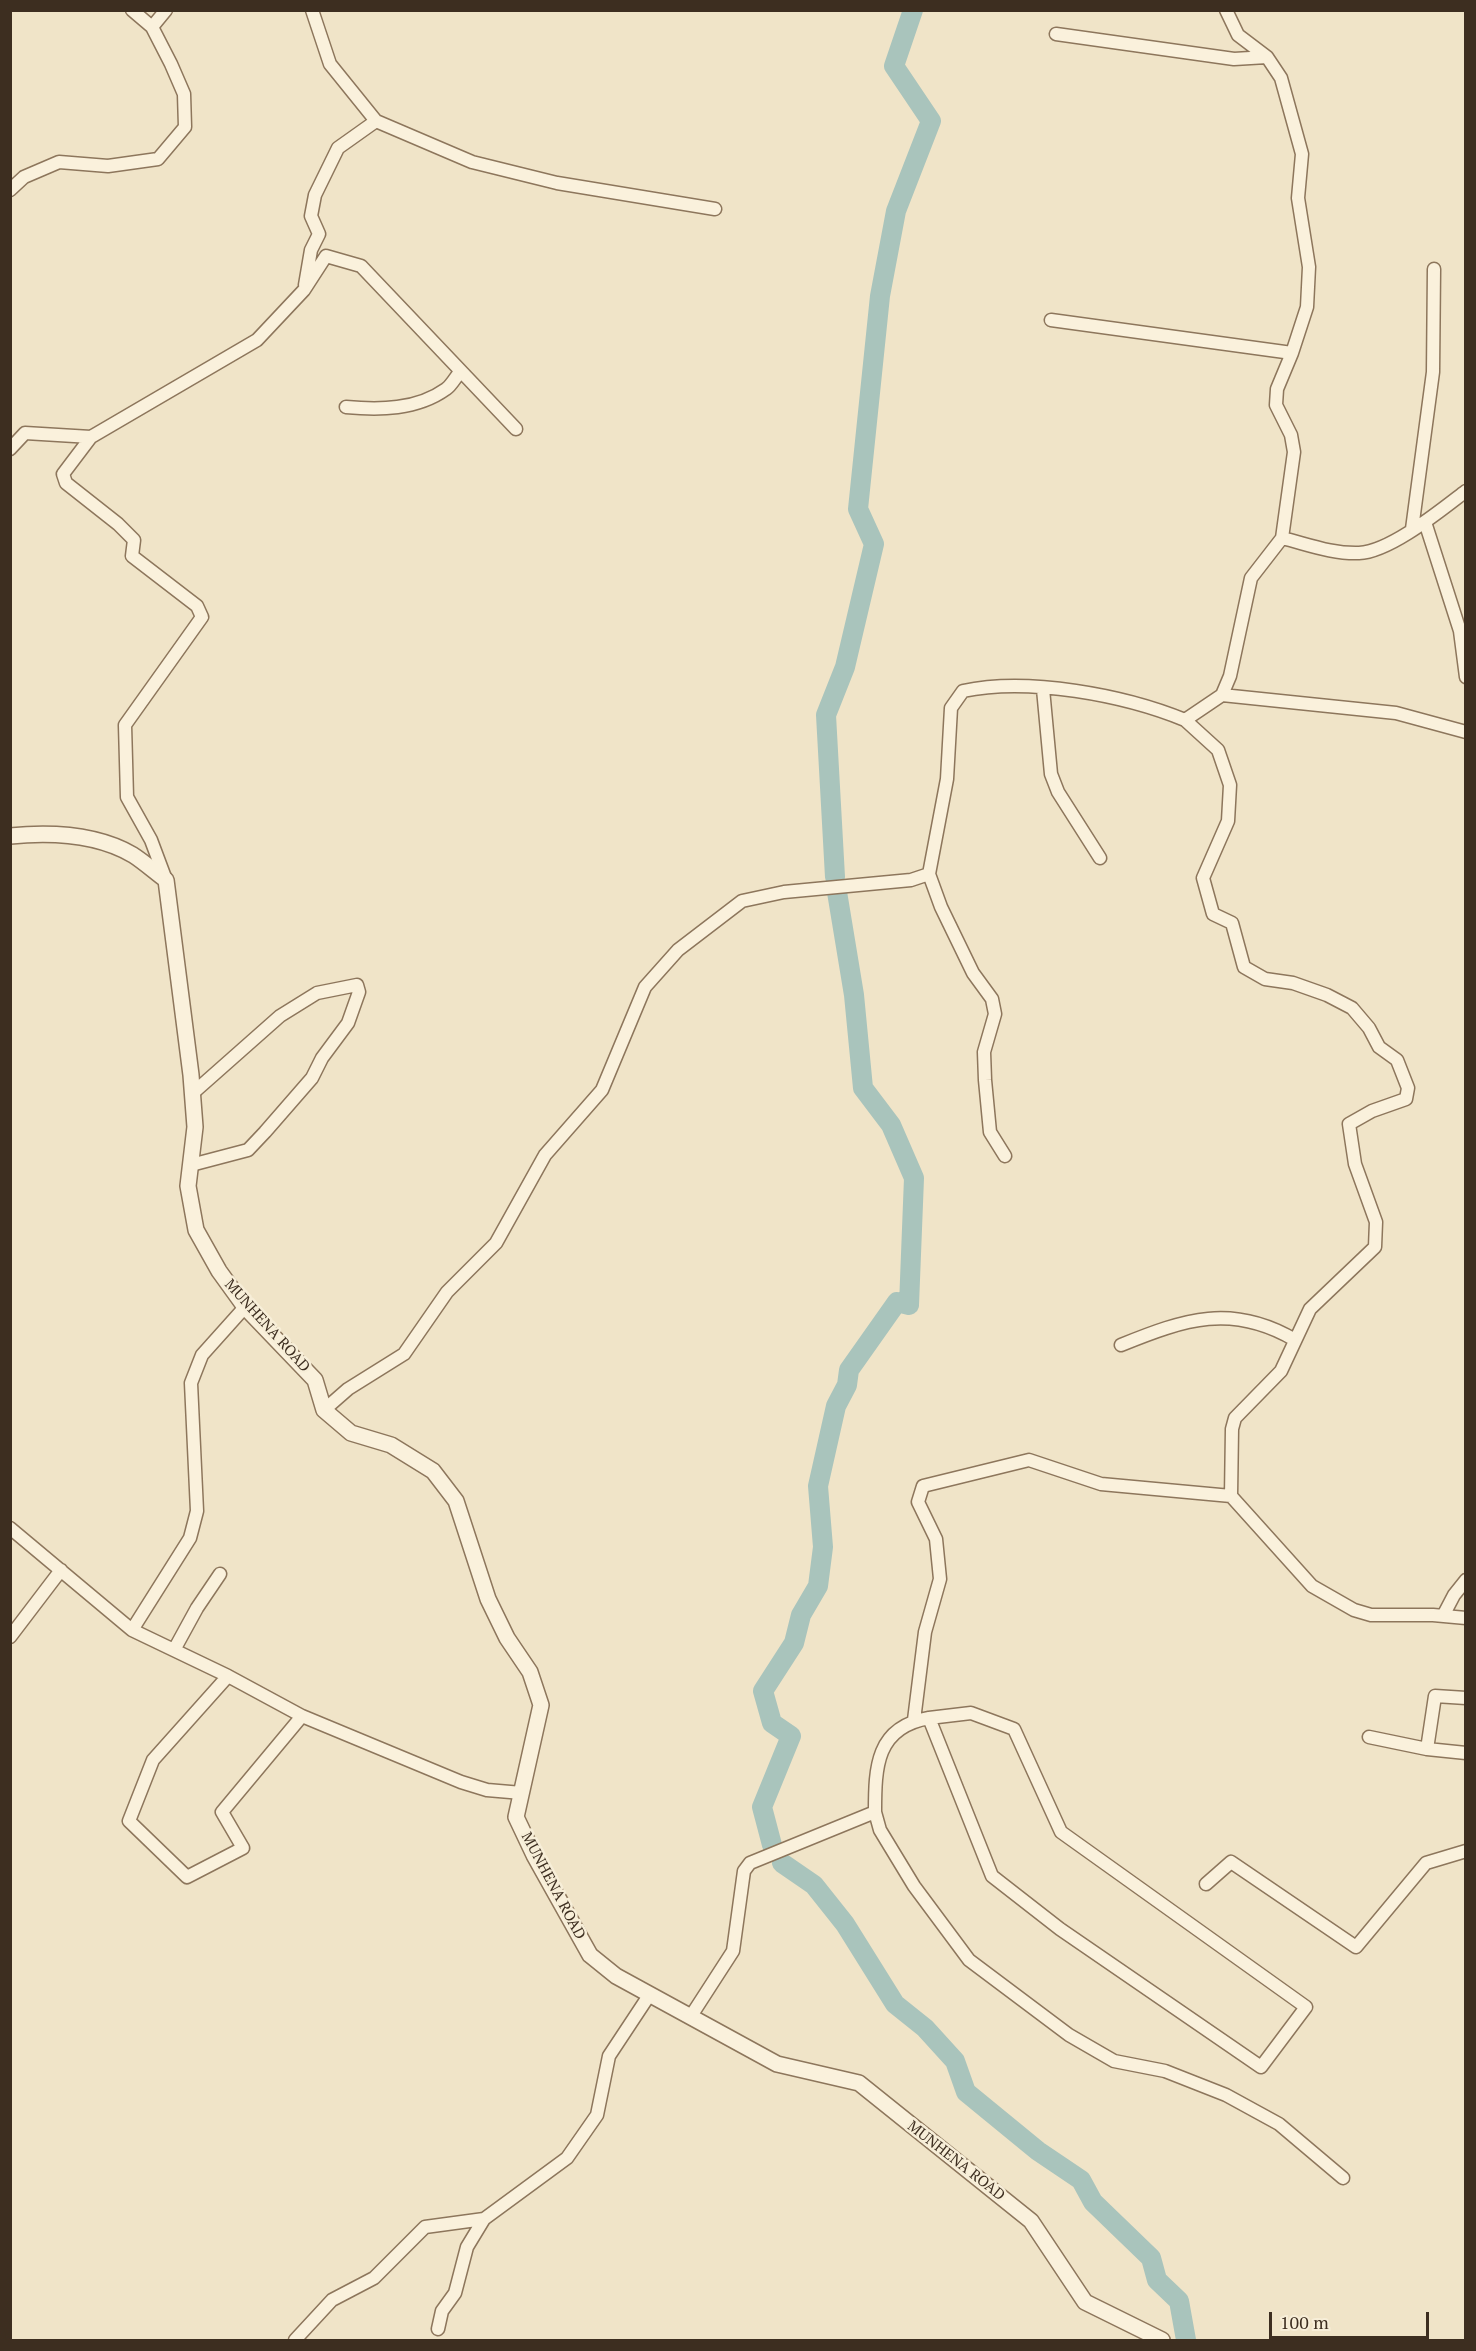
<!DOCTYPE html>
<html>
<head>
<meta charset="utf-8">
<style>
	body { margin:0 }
	#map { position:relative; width:1476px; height:2351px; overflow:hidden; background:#f0e4c8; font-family:"PT Serif",serif }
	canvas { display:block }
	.frame { position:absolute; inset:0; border:12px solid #3d2e20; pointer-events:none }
	.scale { position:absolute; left:1269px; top:2312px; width:160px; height:27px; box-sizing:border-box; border:3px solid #3d2e20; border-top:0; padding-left:8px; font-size:18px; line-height:21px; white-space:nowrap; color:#3d2e20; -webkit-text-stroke:4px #f7eed8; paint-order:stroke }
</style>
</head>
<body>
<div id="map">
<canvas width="1476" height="2351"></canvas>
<div class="frame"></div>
<div class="scale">100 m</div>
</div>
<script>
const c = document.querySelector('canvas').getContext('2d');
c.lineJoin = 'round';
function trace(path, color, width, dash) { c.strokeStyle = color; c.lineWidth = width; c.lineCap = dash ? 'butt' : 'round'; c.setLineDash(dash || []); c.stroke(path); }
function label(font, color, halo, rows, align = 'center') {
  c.font = font + ' "PT Serif",serif'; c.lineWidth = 5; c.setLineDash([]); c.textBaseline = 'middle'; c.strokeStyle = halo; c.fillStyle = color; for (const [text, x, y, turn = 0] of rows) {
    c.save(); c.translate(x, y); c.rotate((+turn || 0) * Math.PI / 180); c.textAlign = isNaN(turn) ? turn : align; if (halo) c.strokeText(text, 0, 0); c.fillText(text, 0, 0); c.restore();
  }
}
trace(new Path2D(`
	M835,877l-9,-162 19,-48 29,-123 -16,-35 22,-213 16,-85 35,-90 -37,-55 19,-56
	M772,1845l-10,-38 29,-71 -19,-13 -9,-32 31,-48 7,-28 17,-29 5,-39 -5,-61 18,-80 11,-21 2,-15 48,-68 12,3 5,-127 -23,-53 -28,-37 -9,-93 -17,-103
	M782,1863l32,22 31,39 50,80 30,24 30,33 11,31 72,59 43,29 12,22 58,56 6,22 22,21 7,39`), '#a9c4bc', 20);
const minor = new Path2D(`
	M312,10l18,54 46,57 96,41 85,21 158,26
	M1226,10l12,25 29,22 14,21 21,76 -4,44 11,69 -2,40 -15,46
	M152,27l14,-17
	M1056,34l178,25 33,-2
	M10,190l14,-13 35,-15 49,4 50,-7 27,-32 -1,-33 -13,-30 -19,-37 -20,-17
	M305,285l6,-35 8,-16 -8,-18 4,-21 23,-47 38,-27
	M1051,320l241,33 -15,36 -1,16 15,30 3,17 -12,86 -31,40 -21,98 -8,19
	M346,407c33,3 71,3 100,-18 6,-4 10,-13 15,-18
	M91,437l-28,37 3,9 52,41 16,16 -2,16 65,50 5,11 -77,108 2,72 24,43 15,40
	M10,449l15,-16 66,4 166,-97 47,-50 22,-34 35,10 155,163
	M1425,522l35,109 6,46
	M1412,529l21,-157 1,-103
	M1282,538c25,6 50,16 77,15 31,-1 82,-43 107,-62
	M1043,689l8,85 7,18 42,66
	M1185,720l33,30 12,35 -2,36 -25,57 10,36 19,9 12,44 21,12 28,4 34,12 25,13 17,20 10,19 18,13 11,28 -2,11 -34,12 -23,13 6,40 21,58 -1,25 -65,62 -29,62 -46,47 -3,11 -1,67
	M929,874l12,33 32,66 19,26 3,15 -11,38 1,28 5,52 15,24
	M191,1165l57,-15 17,-18 47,-54 10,-20 26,-35 11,-31 -2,-7 -40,8 -37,23 -87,77
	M1121,1345c64,-26 111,-42 174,-5
	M324,1410l24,-21 56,-35 43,-62 49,-49 49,-88 57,-65 43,-103 33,-37 64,-49 42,-9 127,-12 18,-6 18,-95 4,-71 12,-17c65,-14 161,4 222,29l37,-25 174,18 70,19
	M10,1528l122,102 96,46 74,40 159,66 26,8 35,3
	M1443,1616l11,-21 12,-15
	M132,1630l58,-92 7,-27 -6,-128 11,-28 43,-48
	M10,1637l51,-67
	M174,1650l23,-42 23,-34
	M228,1676l-75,84 -24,61 58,56 56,-29 -21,-36 80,-96
	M914,1720l11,-88 15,-53 -4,-40 -18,-37 5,-16 106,-26 72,24 130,12 81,90 42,24 17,5h62l33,3
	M1369,1737l58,12 39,4
	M1427,1749l8,-53 31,2
	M875,1812l5,18 34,56 55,74 100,75 45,26 51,10 61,24 53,29 64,54
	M1206,1884l25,-22 125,85 70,-84 40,-12
	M691,2016l42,-65 11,-80 6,-8 125,-51c0,-45 1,-85 54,-94l63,158 68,53 201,138 45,-60 -245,-175 -47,-103 -43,-16 -42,5
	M438,2329l4,-18 13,-18 12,-46 17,-28
	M295,2340l37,-40 42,-22 51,-51 59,-8 83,-61 30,-43 12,-59 41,-62`);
const tertiary = new Path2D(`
	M10,836c41,-4 87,-2 123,19 11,7 22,17 33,25l25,195 4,52 -7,59 8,44 23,41 26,36 70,73 9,30 27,23 40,12 42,26 23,30 32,98 19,39 23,34 11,33 -25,112 18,38 56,100 26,21 161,88 82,19 172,138 54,81 77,38`);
trace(minor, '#8d765c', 15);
trace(tertiary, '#8d765c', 18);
trace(minor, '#faf1dc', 12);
trace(tertiary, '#faf1dc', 15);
label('15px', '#3d2e20', '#f7eed8', [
	["MUNHENA ROAD",267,1326,48],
	["MUNHENA ROAD",553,1886,62],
	["MUNHENA ROAD",956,2161,38]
]);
</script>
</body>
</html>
